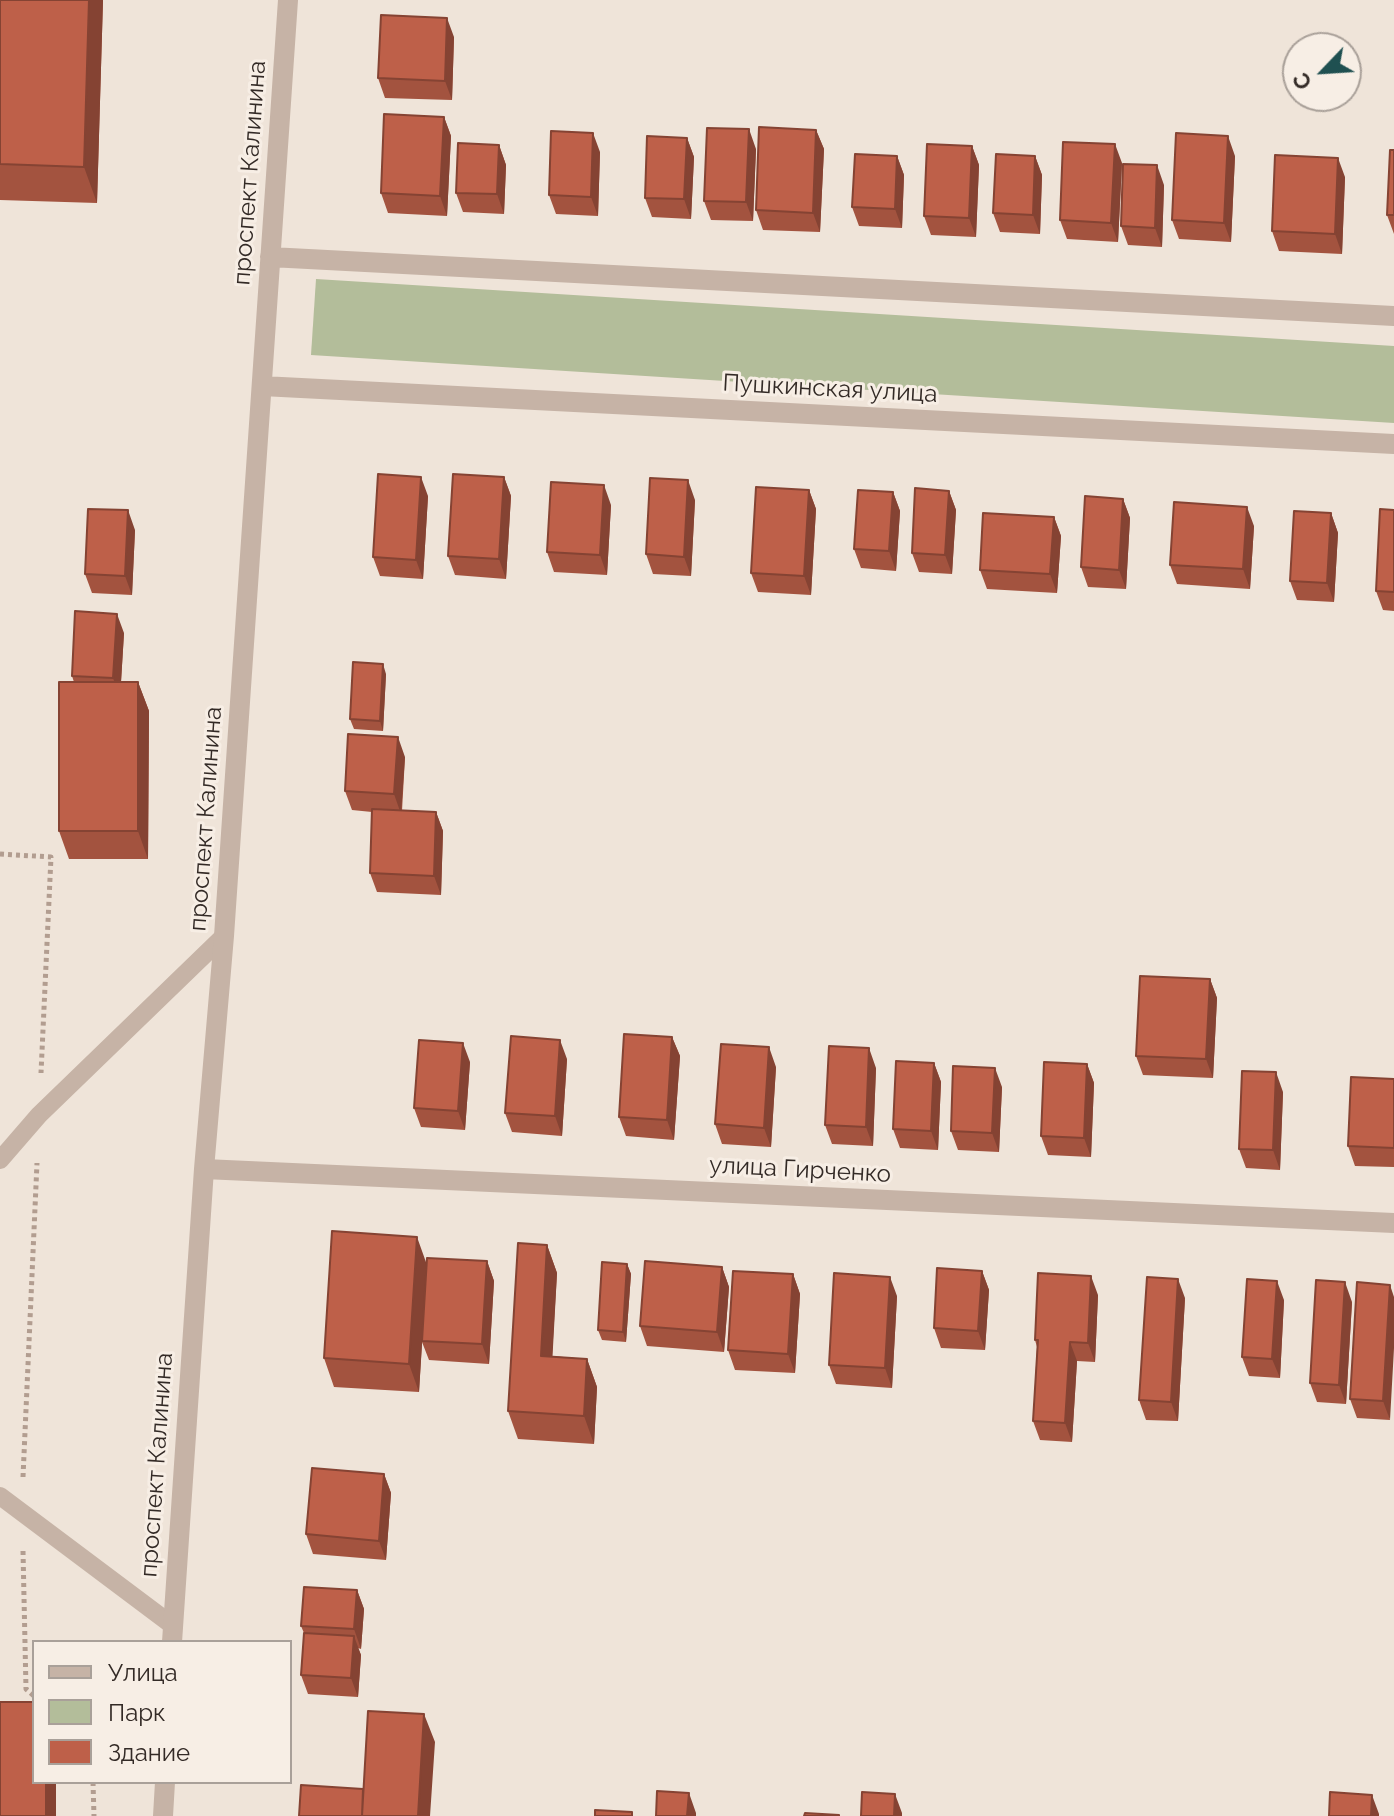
<!DOCTYPE html>
<html>
<head>
<meta charset="utf-8">
<style>
	body { margin:0 }
	#map { position:relative; width:1394px; height:1816px; overflow:hidden; background:#efe4d9; font-family:Raleway,sans-serif }
	canvas { display:block }
	.legend { position:absolute; left:32px; top:1640px; width:260px; height:144px; box-sizing:border-box; background:#f7eee5; border:2px solid #a9a099; margin:0; padding:10px 14px; list-style:none; font-size:24px; color:#332a26 }
	.legend li { display:flex; align-items:center; gap:16px; height:40px }
	.legend b { width:40px; border:2px solid #a9a099 }
	.north { position:absolute; left:1282px; top:32px; width:80px; height:80px; box-sizing:border-box; background:#f7eee5; border:2px solid #a9a099; border-radius:50%; rotate:245deg; font-size:22px; font-weight:700; line-height:32px; text-align:center; color:#332a26 }
	.north::after { content:''; display:block; margin:auto; width:28px; height:36px; background:#1f5051; clip-path:polygon(50% 0,100% 100%,50% 72%,0 100%) }
</style>
</head>
<body>
<div id="map">
<canvas width="1394" height="1816"></canvas>
<ul class="legend">
<li><b style="height:10px;background:#c6b3a6"></b>Улица</li>
<li><b style="height:22px;background:#b3bd9a"></b>Парк</li>
<li><b style="height:22px;background:#be6049"></b>Здание</li>
</ul>
<div class="north">С</div>
</div>
<script>
const c = document.querySelector('canvas').getContext('2d');
c.lineJoin = 'round';
function fill(path, color) { c.fillStyle = color; c.fill(path, 'evenodd'); }
function trace(path, color, width, dash) { c.strokeStyle = color; c.lineWidth = width; c.lineCap = dash ? 'butt' : 'round'; c.setLineDash(dash || []); c.stroke(path); }
function label(font, color, halo, rows, align = 'center') {
  c.font = font + ' Raleway,sans-serif'; c.lineWidth = 6; c.setLineDash([]); c.textBaseline = 'middle'; c.strokeStyle = halo; c.fillStyle = color; for (const [text, x, y, turn = 0] of rows) {
    c.save(); c.translate(x, y); c.rotate((+turn || 0) * Math.PI / 180); c.textAlign = isNaN(turn) ? turn : align; if (halo) c.strokeText(text, 0, 0); c.fillText(text, 0, 0); c.restore();
  }
}
fill(new Path2D(`
	M316,279l1078,67v77l-1083,-68z`), '#b3bd9a');
trace(new Path2D(`
	M0,854l51,3 -10,216
	M23,1477l14,-314
	M23,1551l3,138 8,7
	M93,1782l1,34`), '#b29d90', 5, [4, 4]);
trace(new Path2D(`
	M0,1160l39,-45 185,-179
	M0,1496l172,129`), '#c6b3a6', 18);
trace(new Path2D(`
	M270,257l1124,59
	M262,386l1132,58
	M204,1169l1190,54
	M172,1642l32,-473 20,-233 64,-936
	M163,1816l2,-34`), '#c6b3a6', 20);
fill(new Path2D(`
	M0,0h103l-6,203 -97,-3z
	M454,37l-2,63 -67,-2 -7,-20z
	M444,117l7,19 -4,80 -59,-3 -7,-20z
	M816,130l8,19 -4,83 -57,-2 -7,-20z
	M687,138l7,19 -3,62 -39,-2 -7,-19z
	M499,145l7,20 -2,49 -41,-2 -7,-19z
	M972,146l7,19 -3,72 -45,-2 -7,-19z
	M756,149l-3,72 -42,-1 -7,-19z
	M1394,150v84l-7,-19z
	M600,152l-2,64 -42,-2 -7,-19z
	M897,156l7,19 -2,53 -43,-2 -7,-19z
	M1035,156l7,19 -2,59 -40,-2 -7,-19z
	M1235,156l-4,86 -52,-3 -7,-19z
	M1122,163l-4,79 -51,-3 -7,-19z
	M1345,177l-3,77 -63,-3 -7,-20z
	M1164,185l-2,62 -34,-2 -7,-19z
	M504,477l7,19 -5,83 -51,-4 -7,-19z
	M809,490l7,19 -5,86 -53,-3 -7,-19z
	M949,491l7,19 -4,64 -33,-2 -7,-19z
	M893,492l7,19 -4,60 -35,-3 -7,-19z
	M428,496l-5,83 -43,-3 -7,-19z
	M1123,499l7,19 -4,71 -38,-2 -7,-20z
	M695,500l-4,76 -38,-2 -7,-20z
	M611,505l-4,70 -53,-3 -7,-20z
	M1394,510v101l-11,-1 -7,-19z
	M1331,513l7,20 -4,69 -37,-2 -7,-19z
	M1054,517l7,19 -4,57 -70,-4 -7,-19z
	M1254,526l-4,63 -73,-5 -7,-19z
	M135,530l-3,65 -40,-2 -7,-19z
	M124,633l-3,49h17l11,29 -1,148h-79l-10,-28 15,-149 -2,-6z
	M386,674l-3,57 -29,-2 -4,-10z
	M405,757l-3,54 34,1 7,19 -2,64 -64,-3 -7,-19 2,-61 -20,-2 -7,-19z
	M1210,979l7,19 -4,80 -70,-3 -7,-19z
	M672,1037l8,19 -6,84 -48,-4 -7,-19z
	M567,1059l-5,77 -50,-4 -7,-19z
	M470,1062l-5,68 -44,-3 -7,-19z
	M934,1063l7,19 -3,68 -38,-2 -7,-19z
	M1087,1064l7,19 -3,74 -43,-2 -7,-19z
	M776,1067l-5,80 -49,-3 -7,-20z
	M876,1068l-3,78 -41,-2 -7,-19z
	M1394,1079v88l-39,-1 -7,-20z
	M1002,1087l-3,65 -41,-2 -7,-19z
	M1283,1092l-3,78 -34,-2 -7,-19z
	M547,1245l10,28 -5,83 35,3 10,28 -3,57 -76,-5 -10,-28z
	M487,1261l7,20 -5,83 -60,-4 -7,-18 -3,50 -85,-5 -10,-29 102,-95z
	M627,1264l4,10 -5,68 -24,-2 -4,-10z
	M722,1267l7,20 -5,65 -77,-6 -7,-20z
	M982,1271l7,19 -4,60 -44,-2 -7,-20z
	M793,1274l7,20 -5,79 -60,-3 -7,-20z
	M1357,1282l33,138 -33,-2 -7,-19z
	M1098,1295l-3,67 -18,-1 -5,81 -32,-2 -7,-19 4,-74 -2,-7z
	M897,1296l-5,92 -56,-4 -7,-19z
	M1185,1298l-7,123 -32,-1 -7,-20z
	M1284,1300l-4,78 -31,-2 -7,-19z
	M1352,1302l-6,102 -29,-2 -7,-19z
	M384,1474l7,19 -5,67 -73,-6 -7,-20z
	M357,1590l7,19 -3,40 -3,-1 3,7 -3,42 -50,-3 -7,-19 3,-42 -3,-7z`), '#a3533f');
fill(new Path2D(`
	M89,0h14l-6,203 -13,-36z
	M447,18l7,19 -2,63 -7,-19z
	M444,117l7,19 -4,80 -7,-20z
	M749,129l7,20 -3,72 -7,-19z
	M816,130l8,19 -4,83 -7,-19z
	M593,133l7,19 -2,64 -7,-19z
	M1228,136l7,20 -4,86 -7,-19z
	M687,138l7,19 -3,62 -7,-20z
	M1115,144l7,19 -4,79 -7,-19z
	M499,145l7,20 -2,49 -7,-20z
	M972,146l7,19 -3,72 -7,-19z
	M897,156l7,19 -2,53 -7,-19z
	M1035,156l7,19 -2,59 -7,-19z
	M1338,158l7,19 -3,77 -7,-20z
	M1157,165l7,20 -2,62 -7,-19z
	M421,477l7,19 -5,83 -7,-19z
	M504,477l7,19 -5,83 -7,-20z
	M688,480l7,20 -4,76 -7,-19z
	M604,485l7,20 -4,70 -7,-20z
	M809,490l7,19 -5,86 -7,-19z
	M949,491l7,19 -4,64 -7,-19z
	M893,492l7,19 -4,60 -7,-20z
	M1123,499l7,19 -4,71 -7,-19z
	M1247,507l7,19 -4,63 -7,-20z
	M128,510l7,20 -3,65 -7,-19z
	M1331,513l7,20 -4,69 -7,-19z
	M1054,517l7,19 -4,57 -7,-19z
	M117,614l7,19 -4,65 -7,-20z
	M383,664l3,10 -3,57 -3,-10z
	M138,682l11,29 -1,148 -10,-28z
	M398,737l7,20 -4,57 -7,-20z
	M436,812l7,19 -2,64 -7,-19z
	M1210,979l7,19 -4,80 -7,-19z
	M672,1037l8,19 -6,84 -7,-20z
	M560,1040l7,19 -5,77 -7,-20z
	M463,1043l7,19 -5,68 -7,-19z
	M769,1047l7,20 -5,80 -7,-19z
	M869,1048l7,20 -3,78 -7,-19z
	M934,1063l7,19 -3,68 -7,-19z
	M1087,1064l7,19 -3,74 -7,-19z
	M995,1068l7,19 -3,65 -7,-19z
	M1276,1072l7,20 -3,78 -7,-20z
	M417,1237l10,28 -8,127 -10,-28z
	M547,1245l10,28 -6,111 -10,-28z
	M487,1261l7,20 -5,83 -7,-20z
	M627,1264l4,10 -5,68 -3,-10z
	M722,1267l7,20 -5,65 -7,-20z
	M982,1271l7,19 -4,60 -7,-19z
	M793,1274l7,20 -5,79 -7,-19z
	M1091,1276l7,19 -3,67 -7,-19z
	M890,1277l7,19 -5,92 -7,-20z
	M1178,1279l7,19 -7,123 -7,-19z
	M1277,1281l7,19 -4,78 -8,-19z
	M1345,1282l7,20 -6,102 -7,-19z
	M1390,1285l4,12v51l-4,72 -7,-19z
	M1070,1342l7,19 -5,81 -7,-19z
	M587,1359l10,28 -3,57 -10,-28z
	M384,1474l7,19 -5,67 -7,-19z
	M357,1590l7,19 -3,40 -7,-20z
	M354,1636l7,19 -3,42 -7,-19z
	M424,1714l11,28 -5,74h-12z
	M46,1782h10v34h-10z
	M689,1793l7,20v3h-9z
	M895,1794l7,19v3h-8z
	M1372,1795l7,19v2h-8z`), '#854333');
const building = new Path2D(`
	M0,0h89l-5,167 -84,-3z
	M381,15l66,3 -2,63 -67,-3z
	M384,114l60,3 -4,79 -59,-3z
	M759,127l57,3 -3,83 -57,-3z
	M707,128l42,1 -3,73 -42,-1z
	M551,131l42,2 -2,64 -42,-2z
	M1176,133l52,3 -4,87 -52,-3z
	M647,136l40,2 -3,61 -39,-1z
	M1063,142l52,2 -4,79 -51,-3z
	M458,143l41,2 -2,49 -41,-1z
	M927,144l45,2 -3,72 -45,-2z
	M1390,150h4v65h-7z
	M855,154l42,2 -2,53 -43,-2z
	M996,154l39,2 -2,59 -40,-2z
	M1275,155l63,3 -3,76 -63,-3z
	M1123,164l34,1 -2,63 -34,-2z
	M378,474l43,3 -5,83 -43,-3z
	M453,474l51,3 -5,82 -51,-3z
	M650,478l38,2 -4,77 -38,-3z
	M551,482l53,3 -4,70 -53,-3z
	M756,487l53,3 -5,86 -53,-3z
	M915,488l34,3 -4,64 -33,-2z
	M858,490l35,2 -4,59 -35,-2z
	M1085,496l38,3 -4,71 -38,-3z
	M1174,502l73,5 -4,62 -73,-4z
	M88,509l40,1 -3,66 -40,-2z
	M1380,509l14,1v82l-18,-1z
	M1294,511l37,2 -4,70 -37,-2z
	M983,513l71,4 -4,57 -70,-4z
	M75,611l42,3 -4,64 -41,-2z
	M353,662l30,2 -3,57 -30,-2z
	M59,682h79v149h-79z
	M348,734l50,3 -4,57 -49,-3z
	M372,809l64,3 -2,64 -64,-3z
	M1140,976l70,3 -4,80 -70,-3z
	M624,1034l48,3 -5,83 -48,-3z
	M511,1036l49,4 -5,76 -50,-3z
	M419,1040l44,3 -5,68 -44,-3z
	M721,1044l48,3 -5,81 -49,-4z
	M829,1046l40,2 -3,79 -41,-2z
	M896,1061l38,2 -3,68 -38,-2z
	M1044,1062l43,2 -3,74 -43,-2z
	M953,1066l42,2 -3,65 -41,-2z
	M1242,1071l34,1 -3,78 -34,-1z
	M1351,1077l43,2v69l-46,-2z
	M332,1231l85,6 -8,127 -85,-6z
	M518,1243l29,2 -6,111 46,3 -3,57 -76,-5z
	M427,1258l60,3 -5,83 -60,-3z
	M645,1261l77,6 -5,65 -77,-6z
	M602,1262l25,2 -4,68 -25,-2z
	M937,1268l45,3 -4,60 -44,-3z
	M733,1271l60,3 -5,80 -60,-4z
	M834,1273l56,4 -5,91 -56,-3z
	M1038,1273l53,3 -3,67 -18,-1 -5,81 -32,-2 5,-81h-3z
	M1147,1277l31,2 -7,123 -32,-2z
	M1247,1279l30,2 -5,78 -30,-2z
	M1316,1280l29,2 -6,103 -29,-2z
	M1357,1282l33,3 -7,116 -33,-2z
	M312,1468l72,6 -5,67 -73,-7z
	M304,1587l53,3 -3,39 -53,-3z
	M304,1633l50,3 -3,42 -50,-3z
	M0,1702h34v80h12v34h-46z
	M368,1711l56,3 -6,102h-56z
	M301,1785l62,4 -1,27h-63z
	M657,1791l32,2 -2,23h-31z
	M862,1792l33,2 -1,22h-33z
	M1330,1792l42,3 -1,21h-42z
	M595,1810l37,2v4h-37z
	M805,1813l34,2v1h-35z`);
fill(building, '#be6049');
trace(building, '#854333', 2);
label('24px', '#332a26', '#f7eee5', [
	["проспект Калинина",250,173,-86],
	["Пушкинская улица",830,389,3],
	["проспект Калинина",206,819,-86],
	["улица Гирченко",800,1170,3],
	["проспект Калинина",157,1465,-86]
]);
</script>
</body>
</html>
